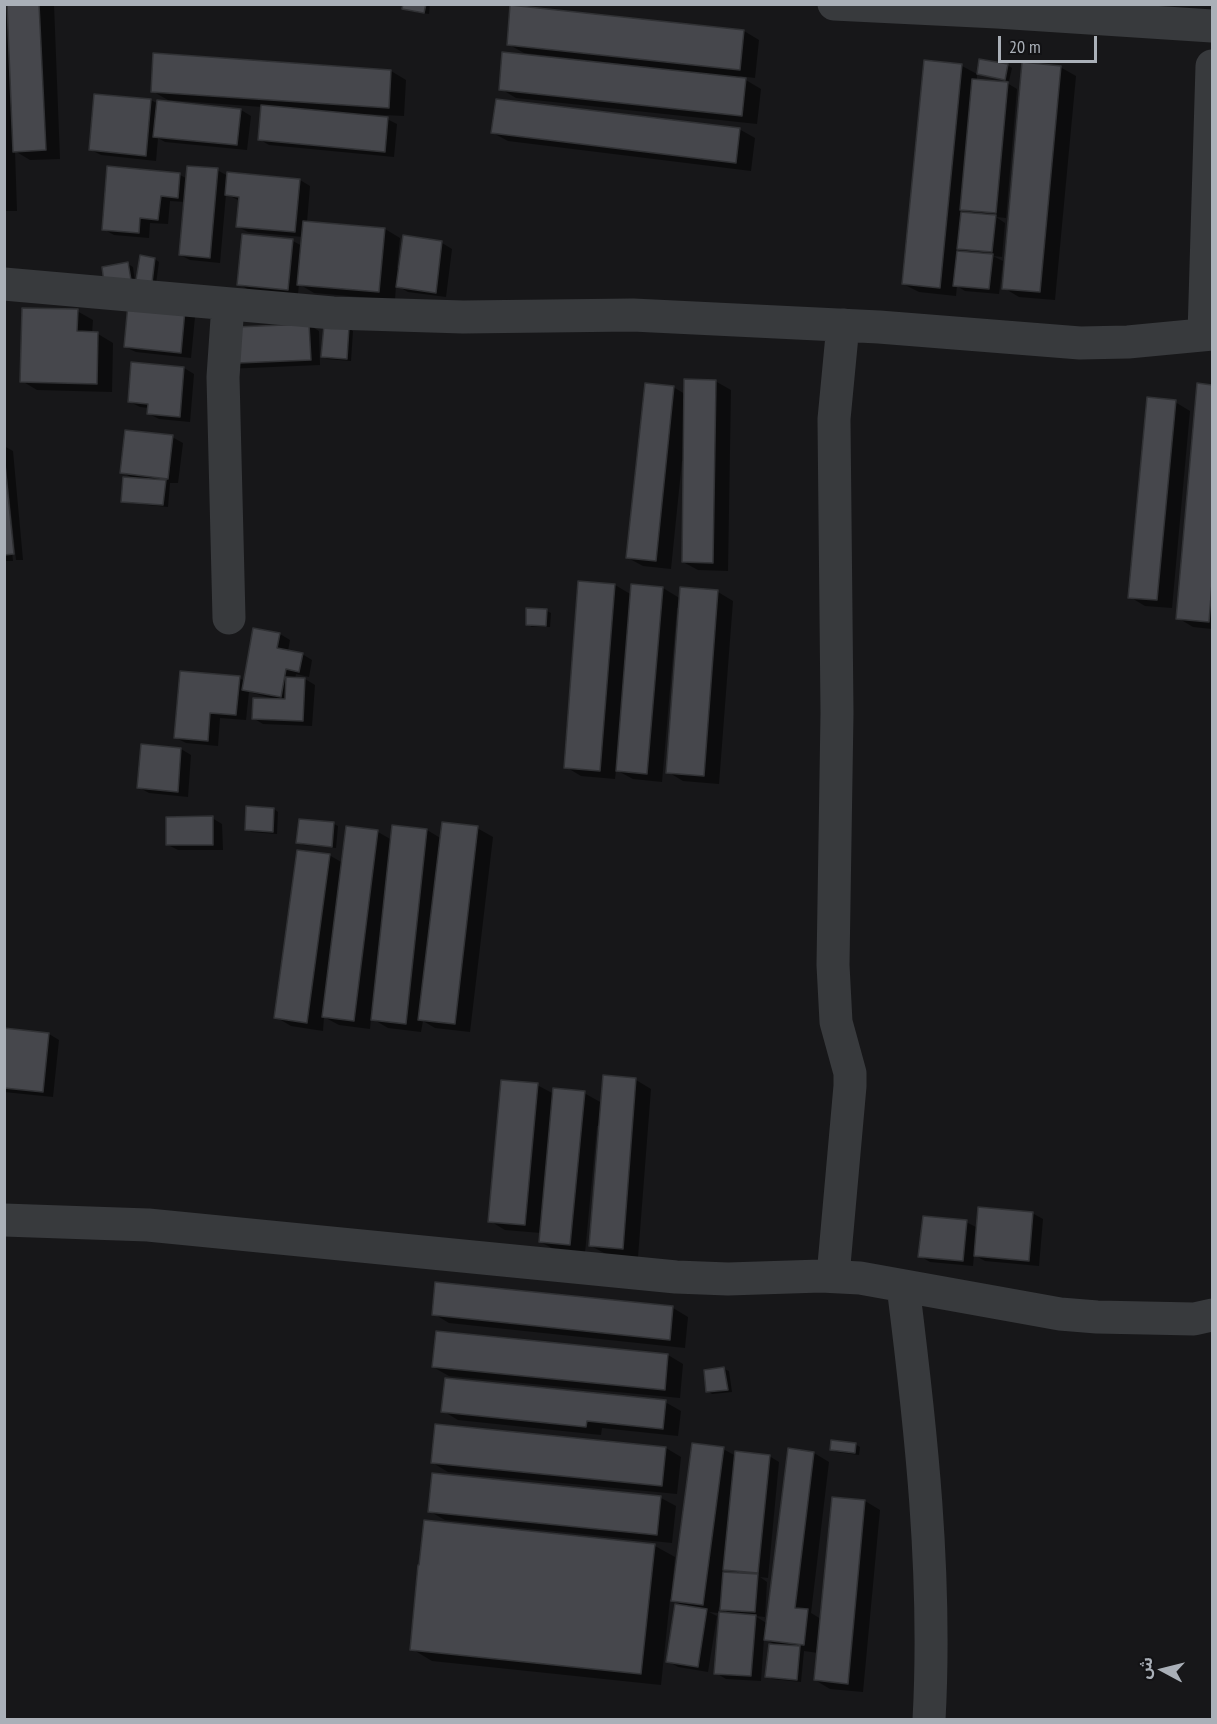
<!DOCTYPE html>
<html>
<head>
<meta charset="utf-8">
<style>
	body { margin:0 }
	#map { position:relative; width:1217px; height:1724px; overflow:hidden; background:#171719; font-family:"PT Sans Narrow","Noto Sans Arabic",sans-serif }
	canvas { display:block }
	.frame { position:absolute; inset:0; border:6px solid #aab0b8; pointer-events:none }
	.north { position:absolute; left:1133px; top:1640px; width:60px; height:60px; -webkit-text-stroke:4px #121214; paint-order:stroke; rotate:277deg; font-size:16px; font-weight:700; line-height:24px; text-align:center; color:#aab0b8 }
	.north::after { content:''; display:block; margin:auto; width:21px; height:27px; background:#aab0b8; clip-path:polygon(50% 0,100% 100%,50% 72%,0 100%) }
	.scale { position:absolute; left:998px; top:36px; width:99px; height:27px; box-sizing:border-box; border:3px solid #aab0b8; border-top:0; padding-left:8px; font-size:18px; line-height:21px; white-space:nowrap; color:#aab0b8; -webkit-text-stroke:4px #121214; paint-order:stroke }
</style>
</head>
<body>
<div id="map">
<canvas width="1217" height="1724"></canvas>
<div class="frame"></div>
<div class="north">ش</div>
<div class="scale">20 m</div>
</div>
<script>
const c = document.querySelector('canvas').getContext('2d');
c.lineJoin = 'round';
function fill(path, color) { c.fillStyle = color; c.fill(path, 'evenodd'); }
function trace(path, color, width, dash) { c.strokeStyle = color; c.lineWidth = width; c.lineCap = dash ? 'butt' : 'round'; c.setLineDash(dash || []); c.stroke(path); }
fill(new Path2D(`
	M4,4h50l6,155 -30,1 -15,-9 2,60h-13z
	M404,4h26l-1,10 -21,-3 -4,-3z
	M744,31l15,9 -4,38 -16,-2 22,13 -4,35 -241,-26 -15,-9 149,-19v-3l-126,-14 -16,-9z
	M926,62l36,4 15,8v6l30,3 10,6 -11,129 -10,-1 9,6 -3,34 -9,-1 10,5 -4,33 -34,-3 -8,-5 -1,10 -37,-4 -16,-8z
	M1007,65l5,3 -3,13 -31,-7z
	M1060,67l16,9 -21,224 -36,-3 -15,-9z
	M391,71l15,9 -2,36 -40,-2v2l23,3 10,5 -3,33 -125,-12 -10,-6 3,-32 -94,-7 -16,-9z
	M151,100l7,4 83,6 10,6 -4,34 -82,-8 -7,-4 -2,23 -55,-6 -10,-5z
	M739,129l16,9 -4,33 -243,-30 -15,-8z
	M109,168l71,7 8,4 29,-9 11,6 72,4 10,6 -3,36 78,7 15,9 -3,30h3l4,-31 38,6 10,6 -6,48 -38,-5 -12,-7 -1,15 -81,-7 -15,-9 -1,10 -49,-4 -10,-6 5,-48 49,5 9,5 1,-9 -55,-5 -10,-5 2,-26 -14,-7 -6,69 -30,-3 -10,-5 5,-53 -15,-1 -2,23 -18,-1 -1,15 -35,-3 -11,-6z
	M155,259l4,3 -3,22 -13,-2z
	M128,264l5,3 2,15h-30z
	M129,306l66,11 -4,41 -55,-6 -11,-5z
	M77,311l16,9 -1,14h6l15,9 -1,49 -75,-2 -15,-9z
	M309,325l10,6 1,34 -95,4z
	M349,328l4,3 -2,30 -24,-2 -4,-2z
	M184,368l10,6 -4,48 -31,-3 -10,-5v-6l-9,-1 -10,-5z
	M715,381l16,9 -3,181 -30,-1 -15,-8 1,-101h-2l-11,108 -28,-3 -15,-8 45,-171 12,7z
	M1199,385l13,1v243l-19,-2 -15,-9z
	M1175,402l15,9 -18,197 -27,-2 -15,-9z
	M172,437l11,6 -5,40h-8l-2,24 -41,-4 -5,-2 12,-22 -12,-7z
	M4,446l9,5 10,109h-7z
	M4,472l9,89h-9z
	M615,585l17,10 31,-7 18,11 37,-7 15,9 -14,183 -36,-3 -15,-9 12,-164h-3l-15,174 -29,-3 -17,-9 -1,9 -34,-3 -15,-9z
	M547,611l4,2 -1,14h-18l-5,-3z
	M255,629l25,5 10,6 -2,11 14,3 10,6 -3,17 -13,-3 -1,5h10l10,6 -3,41 -49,-2 -10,-6 18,-20 -22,-6 -3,28 -26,-2 -2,28 -32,-3 -10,-5 63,-60 6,3z
	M142,746l39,3 10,6 -3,42 -39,-4 -11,-6z
	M274,809l4,3 -1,22 -26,-2 -5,-3z
	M212,818l10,6 1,26h-45l-10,-5z
	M334,824l4,2 -2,22 -33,-3 -5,-3z
	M394,827l33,3 15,9 35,-11 16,9 -23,195 -35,-4 -12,-7 -2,11 -33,-4 -17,-10 -1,11 -31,-4 -15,-8 -1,14 -32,-5 -15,-9 53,-162 14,8 4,-35 31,4 14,8z
	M4,1030l45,4 10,6 -6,57 -49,-5z
	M604,1077l32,3 15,9 -13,168 -32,-3 -15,-8 9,-120h-3l-12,127 -29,-3 -16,-8 1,-9 -36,-3 -15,-9 47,-136 17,9 30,-1 18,10z
	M1032,1213l11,6 -4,47 -54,-5 -11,-6 -1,11 -43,-4 -10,-6 46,-34 12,6z
	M437,1283l236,25 15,9 -3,31 -236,-25 -15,-9z
	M668,1355l15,9 -3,34 -231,-22 -16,-9z
	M724,1369l5,2 3,21 -20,2 -4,-3z
	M665,1402l16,9 -3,25 -76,-8 -1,7 -143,-15 -15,-9z
	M855,1444l5,3 -1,8 -23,-3 -5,-3z
	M666,1448l15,9 -4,37 -229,-22 -15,-9z
	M723,1449l13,7h33l10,6 -11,116 -8,-1 7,5 -2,35 -10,-1 13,8 46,-171 15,9 -18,151 10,6 12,-121 32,3 15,9 -17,182 -33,-3 -15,-9 3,-27 -14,-2 -3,31 -29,-3 -5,-3 10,-30 -13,-8 -3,43 -35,-2 -10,-6 15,-59 -12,-7 -1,6 -9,-1 8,4 -9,56 -30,-5 -10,-6 15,-55 -13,-7 -9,86 -229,-24 -20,-12 243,-103 20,11 -4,39h2zM724,1569l10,5h-10z
	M661,1498l15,8 -4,37 -227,-23 -16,-9z`), '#0007');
const building = new Path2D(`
	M7,4h32l7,146 -33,2z
	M403,4h23l-2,9 -22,-4z
	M510,5l234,25 -4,40 -233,-25z
	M502,52l244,26 -4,38 -243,-26z
	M153,53l238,17 -2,38 -238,-16z
	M979,59l29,5 -3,16 -28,-6z
	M924,60l38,4 -22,224 -38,-4z
	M1022,62l39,4 -21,226 -38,-3z
	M972,79l36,3 -12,131 -36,-3z
	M94,94l57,5 -5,57 -57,-6z
	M496,99l244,29 -4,35 -245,-30z
	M157,100l84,9 -4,36 -84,-8z
	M261,105l127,12 -3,35 -127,-12z
	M107,166l73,7 -2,25 -17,-2 -3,24 -18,-2 -1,15 -37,-3z
	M187,166l31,2 -8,90 -31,-3z
	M227,172l73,7 -5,53 -59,-5 3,-30 -14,-2z
	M961,212l35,3 -4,37 -35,-3z
	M303,221l82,7 -6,64 -82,-7z
	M242,234l51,5 -5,51 -51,-5z
	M403,235l39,6 -6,52 -40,-6z
	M957,251l36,3 -4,35 -36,-3z
	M140,255l15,3 -3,25 -16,-3z
	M128,262l3,18 -27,3 -2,-16z
	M128,304l57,6 -4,43 -57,-6z
	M22,308l56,1 -1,22 21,1 -1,52 -77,-2z
	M309,324l2,36 -98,4 -2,-36z
	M324,325l25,2 -2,32 -26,-2z
	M131,362l53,5 -4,50 -33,-3 1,-10 -20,-2z
	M684,379l32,1 -3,183 -31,-1z
	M645,383l29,3 -18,175 -30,-3z
	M1197,383l15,2v198l-3,39 -33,-3z
	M1147,397l29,3 -19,200 -29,-2z
	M125,430l48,5 -5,44 -48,-6z
	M4,455l10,99 -10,1z
	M123,477l43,3 -3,25 -42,-3z
	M578,581l37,3 -15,187 -36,-3z
	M631,584l32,3 -16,187 -31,-3z
	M680,587l38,3 -14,186 -38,-3z
	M526,608l21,1 -1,17 -20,-1z
	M253,628l27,5 -3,15 26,5 -4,19 -13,-3 -5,28 -39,-7z
	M180,671l60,5 -4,39 -26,-2 -2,28 -34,-3z
	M286,677l19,1 -2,43 -51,-2 1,-21 32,1z
	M141,744l40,4 -3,44 -41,-4z
	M246,806l28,2 -1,24 -28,-2z
	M213,816v29h-47v-28z
	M299,819l35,3 -2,25 -36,-4z
	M442,822l36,4 -23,198 -37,-4z
	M392,825l35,4 -21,195 -35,-4z
	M346,826l32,4 -24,191 -32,-4z
	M297,850l33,4 -23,169 -33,-5z
	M4,1028l45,5 -6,59 -39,-4z
	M603,1075l33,3 -13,171 -34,-3z
	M501,1080l37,3 -13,142 -37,-3z
	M553,1088l32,3 -15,154 -31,-3z
	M978,1207l55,5 -4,49 -55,-5z
	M923,1216l44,4 -4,41 -45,-4z
	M435,1282l238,24 -3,34 -238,-25z
	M436,1331l232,23 -3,36 -233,-23z
	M724,1367l4,23 -22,2 -2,-22z
	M445,1378l221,22 -3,29 -76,-8 -1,6 -145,-15z
	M435,1424l231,23 -4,39 -231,-23z
	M831,1440l25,3 -1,10 -25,-3z
	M692,1443l32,4 -21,158 -32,-4z
	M788,1448l26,4 -19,156 13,1 -4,36 -40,-5z
	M735,1451l35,4 -12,118 -35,-3z
	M432,1473l229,23 -4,39 -229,-23z
	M832,1497l33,3 -17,184 -34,-4z
	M424,1520l231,24 -14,130 -231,-24 8,-85h1z
	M723,1572l35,2 -3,38 -35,-2z
	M675,1604l32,5 -9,58 -32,-5z
	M719,1612l37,3 -5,61 -37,-2z
	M769,1644l31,2 -3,34 -32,-3z`);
fill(building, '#46474c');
trace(building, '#313235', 1.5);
trace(new Path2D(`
	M834,4l163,8 215,14
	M4,284l329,29 130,4 170,-2 246,12 201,16 48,-1 84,-8
	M228,304l-5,73 6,241
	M1204,334l8,-268
	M4,1220l144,5 528,52 52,2 93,-3 39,2 200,36 37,3 97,2 18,-4
	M833,1276l17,-190v-13l-14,-51 -3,-57 4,-252 -3,-294 9,-94
	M903,1286c18,143 34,289 26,434`), '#383a3d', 33);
</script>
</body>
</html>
